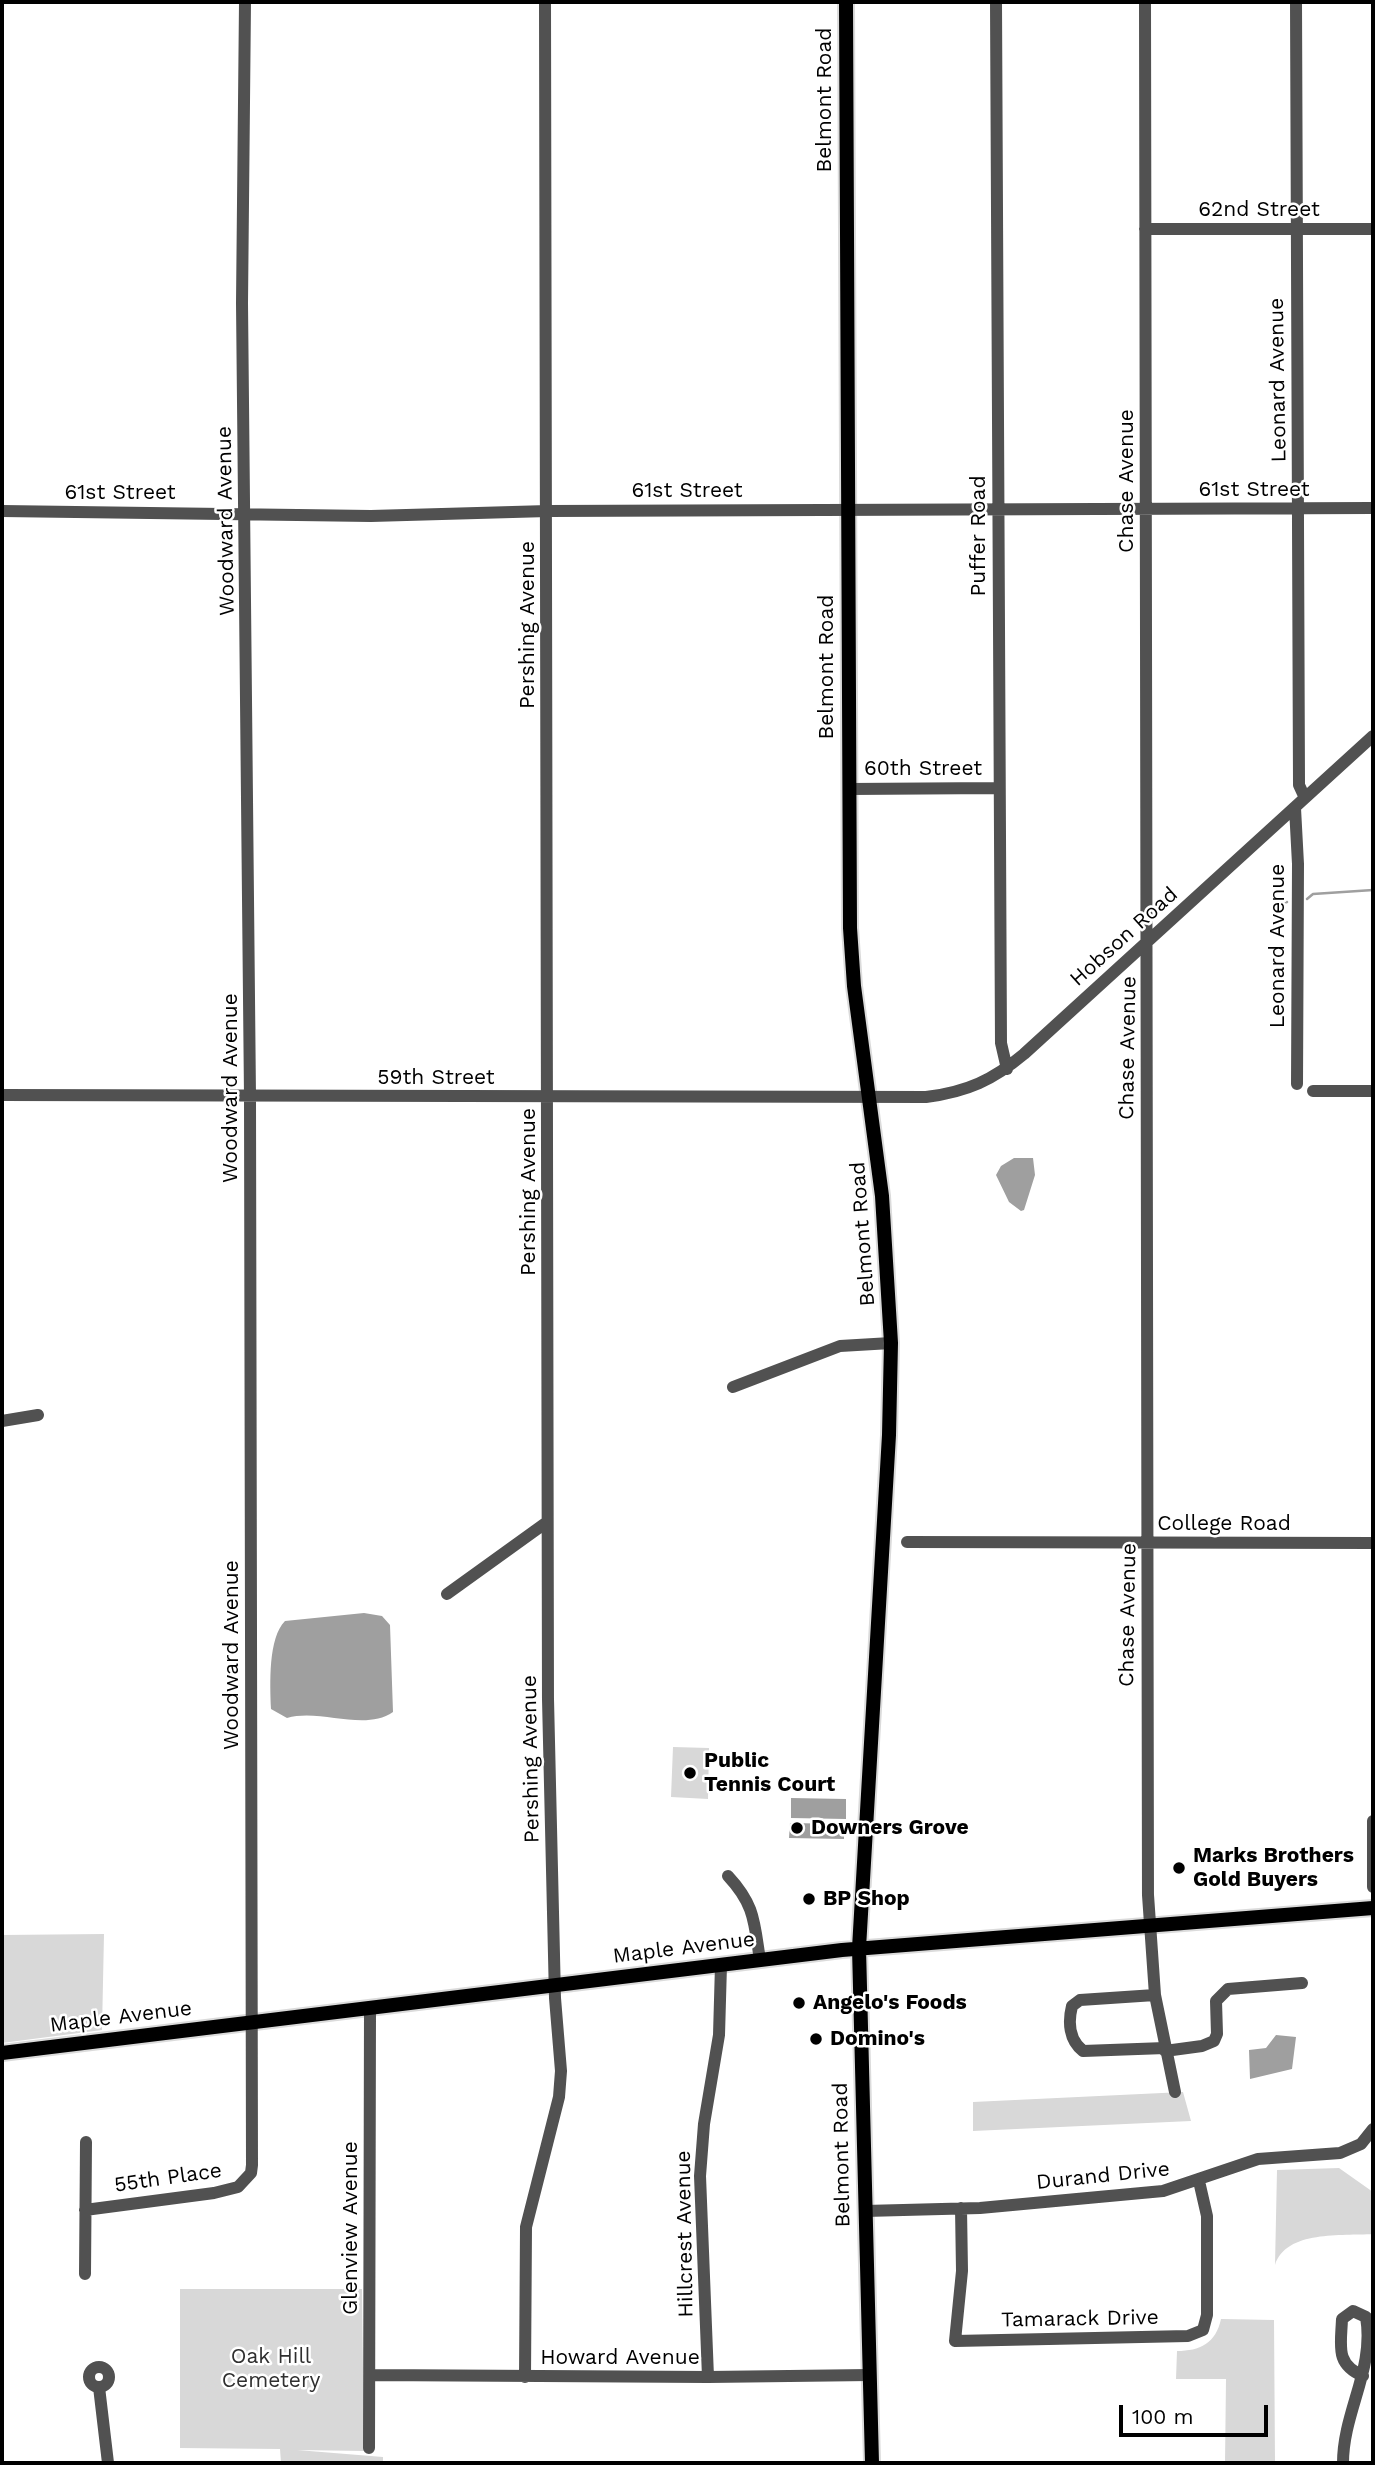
<!DOCTYPE html>
<html>
<head>
<meta charset="utf-8">
<style>
	body { margin:0 }
	#map { position:relative; width:1375px; height:2465px; overflow:hidden; background:#fff; font-family:"Work Sans",sans-serif }
	canvas { display:block }
	.frame { position:absolute; inset:0; border:4px solid #000; pointer-events:none }
	.scale { position:absolute; left:1119px; top:2405px; width:149px; height:32px; box-sizing:border-box; border:4px solid #000; border-top:0; padding-left:9px; font-size:21px; line-height:24px; white-space:nowrap; color:#000; -webkit-text-stroke:5px #fff; paint-order:stroke }
</style>
</head>
<body>
<div id="map">
<canvas width="1375" height="2465"></canvas>
<div class="frame"></div>
<div class="scale">100 m</div>
</div>
<script>
const c = document.querySelector('canvas').getContext('2d');
c.lineJoin = 'round';
function fill(path, color) { c.fillStyle = color; c.fill(path, 'evenodd'); }
function trace(path, color, width, dash) { c.strokeStyle = color; c.lineWidth = width; c.lineCap = dash ? 'butt' : 'round'; c.setLineDash(dash || []); c.stroke(path); }
function label(font, color, halo, rows, align = 'center') {
  c.font = font + ' "Work Sans",sans-serif'; c.lineWidth = 5; c.setLineDash([]); c.textBaseline = 'middle'; c.strokeStyle = halo; c.fillStyle = color; for (const [text, x, y, turn = 0] of rows) {
    c.save(); c.translate(x, y); c.rotate((+turn || 0) * Math.PI / 180); c.textAlign = isNaN(turn) ? turn : align; if (halo) c.strokeText(text, 0, 0); c.fillText(text, 0, 0); c.restore();
  }
}
fill(new Path2D(`
	M673,1747l36,1 -1,51 -37,-2z
	M104,1934l-2,96 -100,13v-108z
	M1183,2092l8,29 -218,10v-29z
	M1339,2168l34,24v42c-31,2 -87,-4 -98,31l2,-95z
	M180,2289h182l2,162 -67,-1 86,7v6h-102l-1,-14 -100,-1z
	M1221,2319l53,1 1,143h-50l1,-84h-50l1,-28c23,0 39,-8 44,-32z`), '#d8d8d8');
fill(new Path2D(`
	M1014,1158h19l2,17 -11,35 -3,1 -12,-9 -13,-27 5,-9z
	M364,1613l18,3 8,9 3,87c-29,20 -73,-4 -106,6l-16,-9c-1,-25 -3,-71 14,-88z
	M791,1798l55,1v20l-55,-1z
	M790,1823l54,1v15l-55,-1z
	M1276,2035l20,2 -4,32 -42,10 -1,-29 17,-2z`), '#9f9f9f');
trace(new Path2D(`
	M1307,899l6,-5 60,-4
	M1278,904l9,-2`), '#9f9f9f', 2.5);
const major = new Path2D(`
	M846,2l4,926 4,58 28,210 9,147 -2,92 -30,513 13,515
	M2,2053l840,-103 531,-42`);
trace(major, '#dbdbdb', 18);
trace(new Path2D(`
	M996,2l5,1041 6,26
	M1145,2l3,1893 7,100 20,97
	M1296,2l3,783 6,13
	M1145,229h228
	M2,511l369,5 177,-5 824,-3
	M849,789l149,-1
	M1295,808l3,56 -1,220
	M1313,1091h60
	M2,1095l924,2c41,-5 67,-17 98,-43l349,-318
	M733,1387l107,-41 51,-3
	M2,1421l36,-6
	M907,1542l466,1
	M447,1594l100,-72
	M1373,1821v66
	M728,1876c27,29 26,46 32,84
	M1155,1995l-75,5 -8,6c-4,16 -3,34 11,45l82,-3
	M1165,2051l37,-5 12,-5 3,-7 -1,-33 12,-12 74,-6
	M961,2208l1,63 -7,70 233,-5 15,-6 4,-15v-99l-8,-35
	M85,2210l129,-17 24,-6 13,-14 1,-8 -2,-1068 -8,-794 3,-301
	M865,2211l115,-3 183,-17 95,-32 82,-6 21,-9 12,-15
	M85,2274l1,-132
	M89 2377a10 10 0 1 1 20 0a10 10 0 1 1-20 0Z
	M371,2375l337,2 162,-2
	M525,2377l1,-150 33,-130 2,-26 -6,-73 -7,-299 -3,-1697
	M708,2377l-8,-201 4,-52 15,-89 2,-70
	M99,2387l9,76
	M369,2448l1,-440
	M1343,2463c0,-51 32,-94 23,-146l-13,-6 -11,8c-1,27 -7,45 21,57`), '#515151', 12);
trace(major, '#000', 14);
for (const [x, y, r, color] of [
	[690,1773,7,"#000"],
	[797,1828,7,"#000"],
	[1179,1868,7,"#000"],
	[809,1899,7,"#000"],
	[799,2003,7,"#000"],
	[816,2039,7,"#000"]
]) { const dot = new Path2D(); dot.arc(x, y, r, 0, 2 * Math.PI); c.fillStyle = color; c.fill(dot); trace(dot, '#fff', 2.5); }
label('21px', '#000', '#fff', [
	["Belmont Road",825,100,-90],
	["62nd Street",1259,210],
	["Leonard Avenue",1278,380,-91],
	["Chase Avenue",1127,481,-90],
	["61st Street",1254,490],
	["61st Street",687,491],
	["61st Street",120,493],
	["Woodward Avenue",226,521,-91],
	["Puffer Road",979,536,-90],
	["Pershing Avenue",528,625,-90],
	["Belmont Road",827,667,-90],
	["60th Street",923,769],
	["Hobson Road",1124,937,-42],
	["Leonard Avenue",1278,946,-90],
	["Chase Avenue",1128,1048,-89],
	["59th Street",436,1078],
	["Woodward Avenue",231,1088,-90],
	["Pershing Avenue",529,1192,-90],
	["Belmont Road",863,1234,-94],
	["College Road",1224,1524],
	["Chase Avenue",1128,1615,-89],
	["Woodward Avenue",232,1655,-90],
	["Pershing Avenue",531,1759,-91],
	["Maple Avenue",684,1948,-7],
	["Maple Avenue",121,2017,-7],
	["Belmont Road",842,2155,-91],
	["Durand Drive",1103,2176,-6],
	["55th Place",168,2178,-8],
	["Glenview Avenue",351,2228,-90],
	["Hillcrest Avenue",685,2234,-91],
	["Tamarack Drive",1080,2319,-1],
	["Howard Avenue",620,2358]
]);
label('bold 21px', '#000', '#fff', [
	["Public",704,1761],
	["Tennis Court",704,1785],
	["Downers Grove",811,1828],
	["Marks Brothers",1193,1856],
	["Gold Buyers",1193,1880],
	["BP Shop",823,1899],
	["Angelo's Foods",813,2003],
	["Domino's",830,2039]
], 'left');
label('21px', '#2f2f2f', '#fff', [
	["Oak Hill",271,2357],
	["Cemetery",271,2381]
]);
</script>
</body>
</html>
